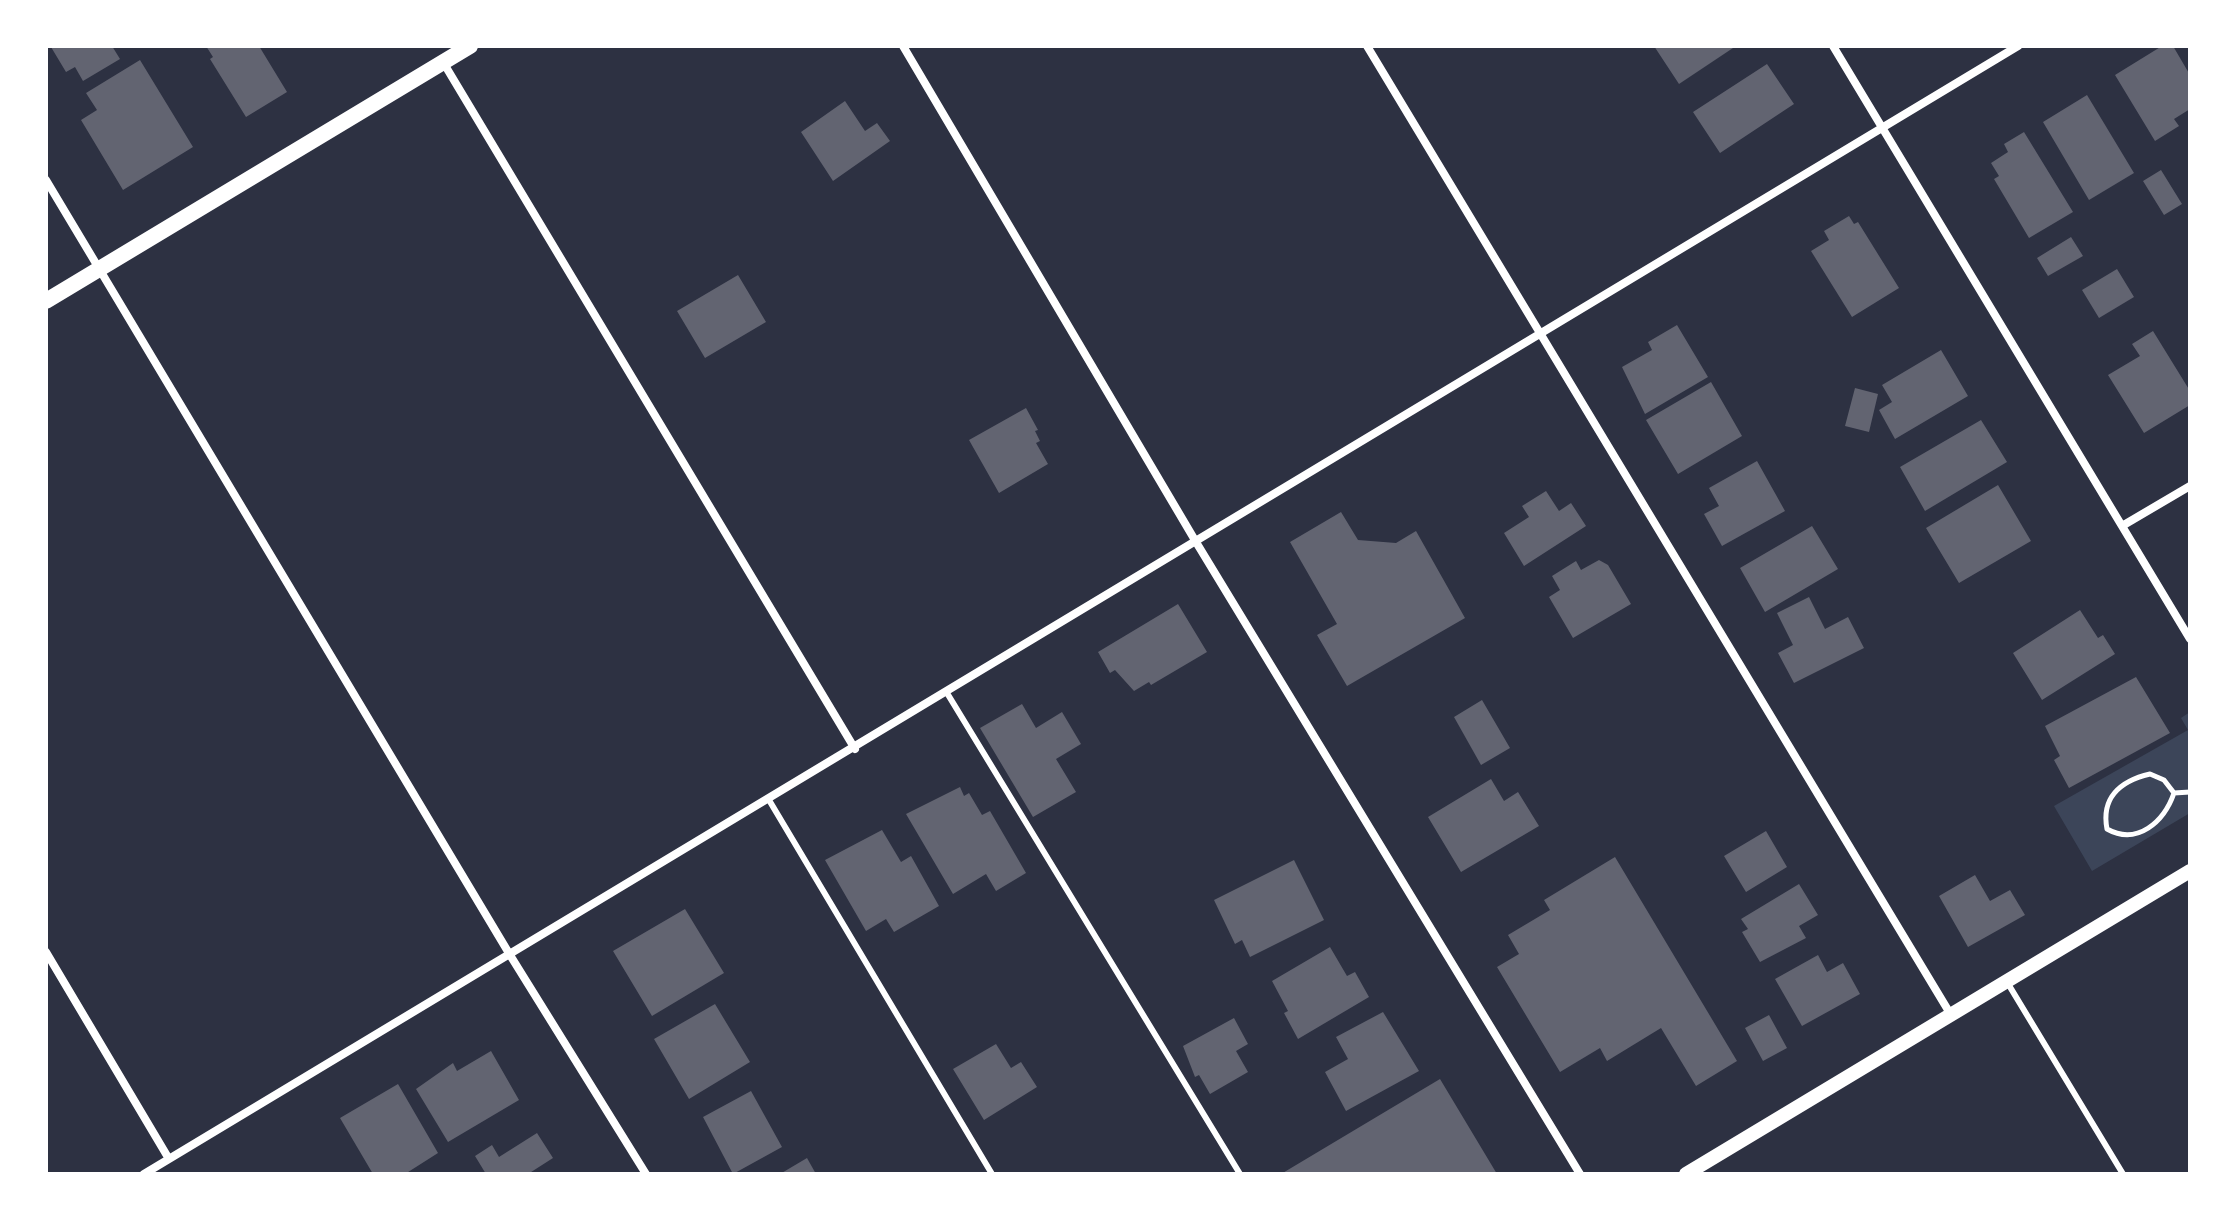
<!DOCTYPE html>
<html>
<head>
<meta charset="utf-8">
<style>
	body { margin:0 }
	#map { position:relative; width:2236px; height:1220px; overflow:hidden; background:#2d3142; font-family:"Asap Condensed",sans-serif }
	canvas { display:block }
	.frame { position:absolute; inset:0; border:48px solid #fff; pointer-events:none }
</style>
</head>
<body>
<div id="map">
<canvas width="2236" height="1220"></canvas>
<div class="frame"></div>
</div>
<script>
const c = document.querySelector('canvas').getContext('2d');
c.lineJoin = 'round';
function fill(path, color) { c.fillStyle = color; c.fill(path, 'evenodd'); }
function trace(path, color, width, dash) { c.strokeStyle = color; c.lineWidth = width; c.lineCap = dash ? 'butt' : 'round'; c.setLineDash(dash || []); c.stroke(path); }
fill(new Path2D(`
	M2190,712v101l-98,58 -38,-65 134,-76 -7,-12z`), '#3c4559');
fill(new Path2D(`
	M112,46l8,13 -37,22 -8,-14 -9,5 -15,-25z
	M206,46h53l28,46 -41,25 -36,-58 3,-2z
	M1654,46h82l-57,38z
	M2162,46h11l17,29v34l-16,10 5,7 -24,15 -40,-66z
	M140,60l53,87 -70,43 -42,-70 16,-10 -11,-17z
	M1767,64l27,40 -74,49 -27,-41z
	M2087,95l47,78 -45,27 -46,-78z
	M845,101l20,30 12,-8 13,18 -57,40 -32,-49z
	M2024,132l49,80 -44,26 -35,-59 5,-3 -8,-13 17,-11 -4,-8z
	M2161,170l21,34 -18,11 -21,-34z
	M1849,216l5,8 4,-2 41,66 -47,29 -41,-66 18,-11 -5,-9z
	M2071,237l12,19 -35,20 -11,-18z
	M2117,269l17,28 -35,21 -17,-28z
	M738,275l28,47 -61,36 -28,-47z
	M1677,325l31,52 -63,37 -23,-47 30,-17 -4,-8z
	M2153,331l37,60v14l-46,28 -36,-58 32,-19 -8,-12z
	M1941,350l27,46 -73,43 -16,-29 13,-8 -10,-17z
	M1711,382l31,54 -64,38 -32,-54z
	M1855,388l23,6 -9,38 -24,-6z
	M1026,408l12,22 -3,1 5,10 -4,2 12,21 -49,29 -30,-53z
	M1981,420l26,42 -82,49 -25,-44z
	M1757,461l28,50 -63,35 -18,-32 15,-8 -10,-18z
	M1998,485l33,56 -72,42 -33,-55z
	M1546,491l13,20 12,-8 15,23 -62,40 -20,-33 25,-16 -7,-11z
	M1341,512l17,28 38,3 20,-12 49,87 -118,68 -30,-51 20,-11 -47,-82z
	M1812,526l26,43 -73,43 -25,-44z
	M1599,560l9,5 23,39 -58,34 -24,-41 11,-7 -8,-14 24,-15 5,9z
	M1809,597l16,32 23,-12 16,31 -70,35 -16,-30 15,-8 -16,-32z
	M1178,604l29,48 -56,33 -2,-3 -15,9 -19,-21 -5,3 -12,-21z
	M2080,610l18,28 5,-3 12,19 -73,46 -29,-47z
	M2136,677l34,56 -101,55 -15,-28 6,-4 -15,-30z
	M1482,700l28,48 -29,17 -27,-48z
	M1022,704l14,24 26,-16 19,32 -25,15 20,33 -43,25 -53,-89z
	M1491,779l13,22 14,-9 21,34 -78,46 -33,-55z
	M960,787l4,9 5,-3 13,22 8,-4 36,62 -30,18 -10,-17 -33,20 -47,-80z
	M882,830l19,32 10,-6 28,50 -45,26 -8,-13 -20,12 -41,-71z
	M1766,831l21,36 -41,25 -22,-36z
	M1615,857l122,204 -41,25 -35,-58 -54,33 -7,-13 -40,24 -63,-105 22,-13 -11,-19 42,-25 -6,-10z
	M1294,860l30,60 -74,37 -8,-17 -7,4 -21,-44z
	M1975,875l15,26 20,-11 15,25 -57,32 -29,-51z
	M1799,884l19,31 -19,11 7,12 -46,24 -18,-30 6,-3 -7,-10z
	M685,909l39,64 -72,43 -39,-65z
	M1330,947l17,29 8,-4 14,25 -71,42 -14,-26 4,-2 -16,-30z
	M1818,955l9,17 16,-9 17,31 -58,32 -27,-47z
	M715,1004l35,58 -61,37 -35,-60z
	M1383,1012l36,59 -73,40 -21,-39 23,-13 -12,-22z
	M1769,1015l18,33 -24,13 -18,-33z
	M1234,1018l14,26 -12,7 12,21 -38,22 -11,-19 -4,2 -12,-31z
	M996,1044l15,24 10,-6 16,25 -53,33 -31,-51z
	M491,1051l28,49 -71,42 -32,-53 37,-26 4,8z
	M1440,1079l57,95h-216z
	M398,1084l40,69 -33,21h-32l-33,-56z
	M751,1091l31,56 -49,27 -30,-57z
	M537,1133l16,25 -25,16h-42l-11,-18 17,-11 7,12z
	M807,1158l9,16h-36z`), '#626471');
trace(new Path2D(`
	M2150,774l14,6 10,13c-10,29 -37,53 -67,36 -6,-31 13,-48 43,-55z
	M2174,793l16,-1`), '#fff', 5);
trace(new Path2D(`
	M947,693l293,481
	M769,800l223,374
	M2007,982l116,192`), '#fff', 6);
trace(new Path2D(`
	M903,46l293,496 384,632
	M1367,46l584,969
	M1833,46l357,593
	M443,62l412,687
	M46,180l464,775 136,219
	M2122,526l68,-40
	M46,952l123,207
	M144,1174l1874,-1128`), '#fff', 8);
trace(new Path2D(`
	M1686,1174l504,-303`), '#fff', 14);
trace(new Path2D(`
	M46,301l424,-255`), '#fff', 16);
</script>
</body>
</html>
